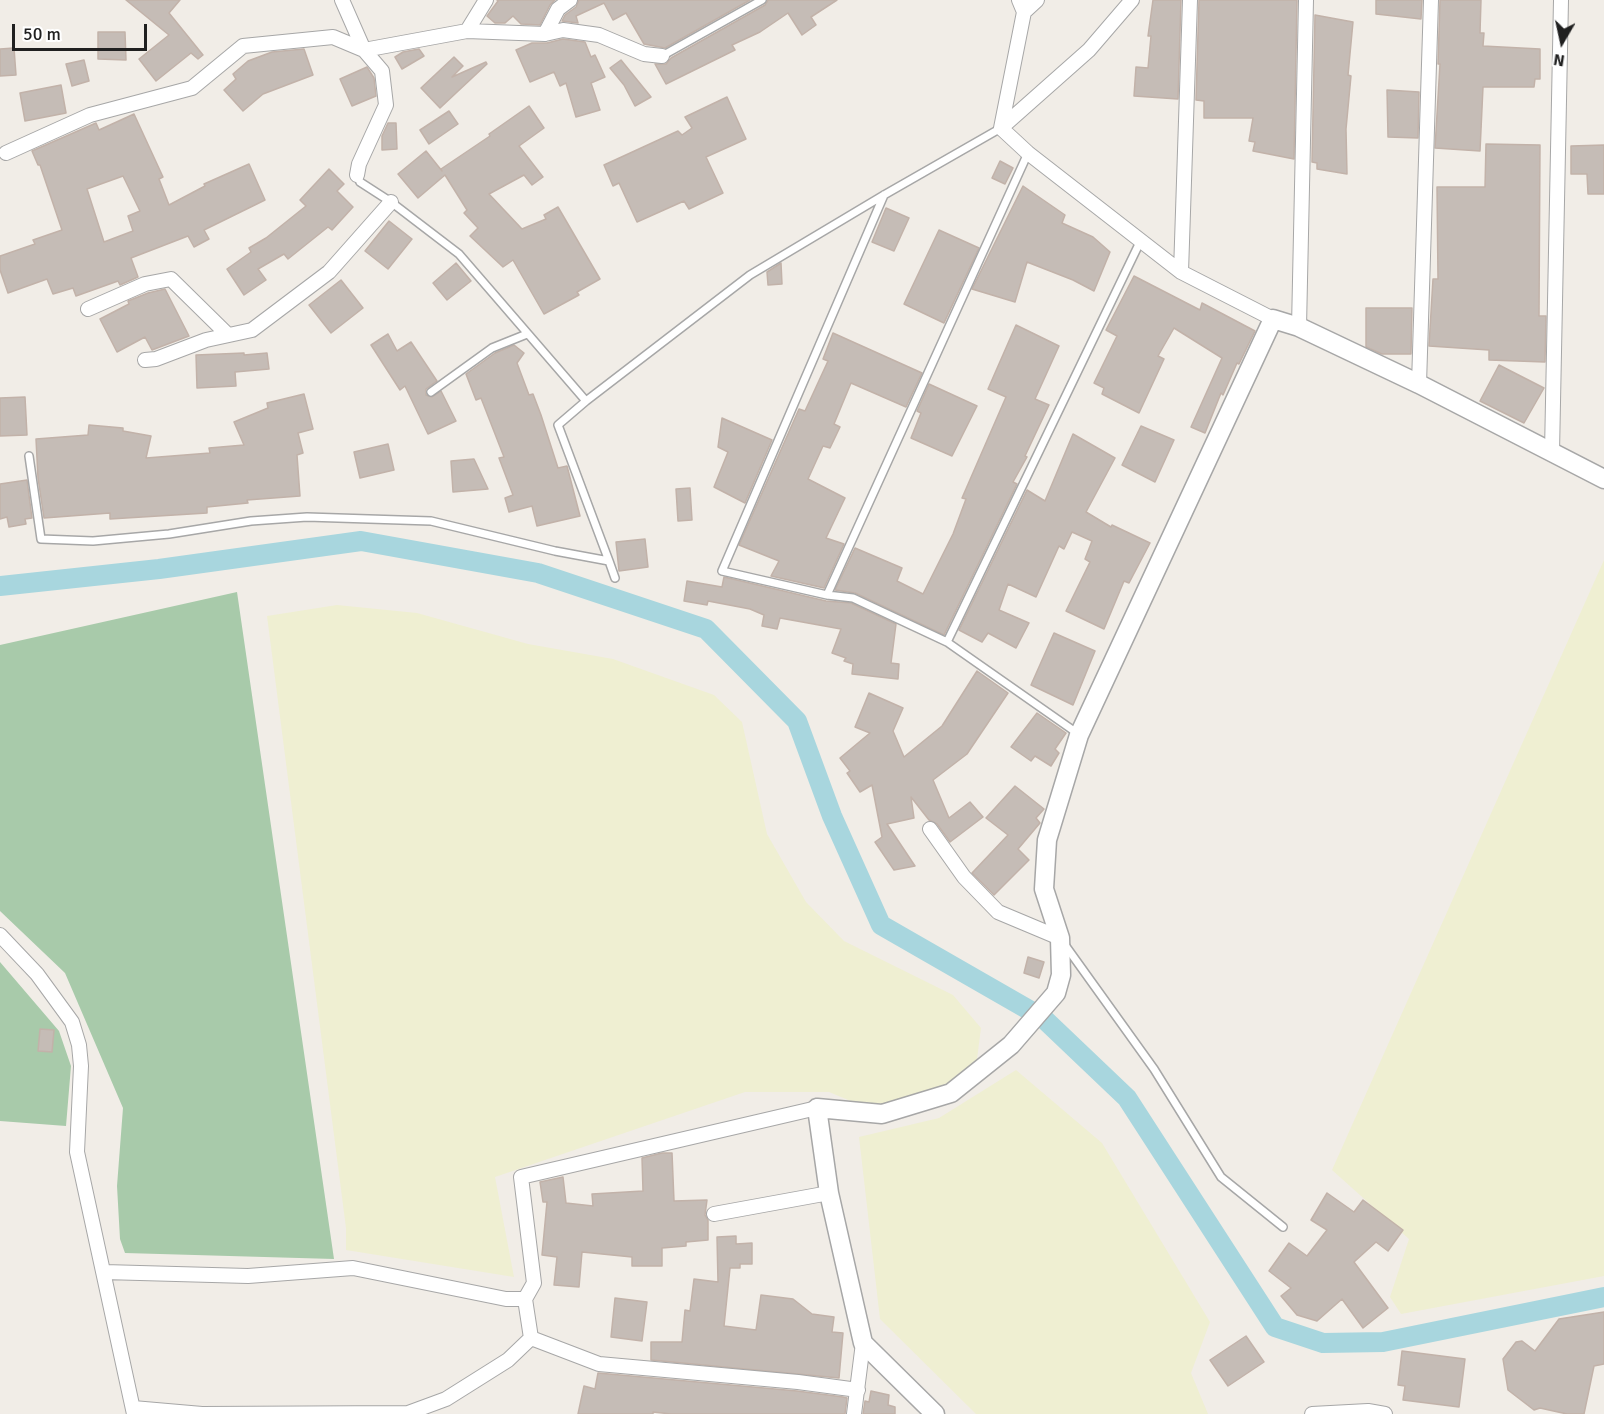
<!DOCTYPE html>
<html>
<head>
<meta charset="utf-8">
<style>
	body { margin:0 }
	#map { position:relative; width:1604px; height:1414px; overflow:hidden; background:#f1ede7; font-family:Signika,sans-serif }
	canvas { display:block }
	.north { position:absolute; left:1532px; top:12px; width:60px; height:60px; -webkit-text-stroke:4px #fff; paint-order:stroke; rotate:189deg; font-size:16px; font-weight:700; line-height:24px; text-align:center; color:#202020 }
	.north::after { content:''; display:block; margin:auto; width:21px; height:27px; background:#202020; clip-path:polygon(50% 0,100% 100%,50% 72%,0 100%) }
	.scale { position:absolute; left:12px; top:24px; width:135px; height:27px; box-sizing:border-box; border:3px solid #202020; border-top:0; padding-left:8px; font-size:18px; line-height:21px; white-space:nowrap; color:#202020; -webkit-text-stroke:4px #fff; paint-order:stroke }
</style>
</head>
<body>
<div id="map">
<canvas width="1604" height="1414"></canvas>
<div class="north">N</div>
<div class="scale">50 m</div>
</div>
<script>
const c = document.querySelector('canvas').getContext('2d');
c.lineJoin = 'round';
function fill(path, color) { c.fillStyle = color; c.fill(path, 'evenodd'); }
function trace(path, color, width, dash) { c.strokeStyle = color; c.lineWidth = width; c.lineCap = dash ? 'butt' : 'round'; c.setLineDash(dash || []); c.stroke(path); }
fill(new Path2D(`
	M1604,560v716l-203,38 -11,-17 19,-58 -77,-69z
	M337,605l80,8 111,31 85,15 101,36 28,27 25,112 39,68 38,39 109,54 28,33 -4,31 -26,34 -69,21 -53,-22h-84l-250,85 19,100 -168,-27v-22l-79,-612z
	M1016,1070l86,73 108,179 -19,51 17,41h-232l-96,-95 -21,-182 80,-19z`), '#efefd2');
fill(new Path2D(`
	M237,592l97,667 -209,-6 -5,-14 -3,-53 6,-78 -58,-135 -65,-62v-266z
	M0,962l59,69 12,35 -5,60 -66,-5z`), '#a8caaa');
trace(new Path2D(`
	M0,586l159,-17 202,-28 177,32 168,56 91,92 35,95 49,109 162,93 84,80 148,229 48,16 60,-1 221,-45`), '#a8d6de', 20);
const building = new Path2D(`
	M126,0h54l-11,13 34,42 -5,4 -7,-6 -35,28 -17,-22 30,-24z
	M497,0h58l-5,5 -10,20 -19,-1 -8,-8 -8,7h-10l-8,-7 11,-15z
	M579,0h171l-85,48 -21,-4 -18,-31 -13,7 -9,-17 -28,13 2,7 -16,-2 3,-6 11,-8z
	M768,0h69l-26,17 5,8 -14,10 -14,-22 -28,19 -28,13 3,5 -69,34 -11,-20h11l5,-6 94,-53z
	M1153,0h28l-3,99 -44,-3 2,-29 12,1 3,-32h-3z
	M1199,0h98l-3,159 -41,-8 2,-9 -6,-1 4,-23h-49v-17l-8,-1z
	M1376,0h46l-1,19 -45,-5z
	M1440,0h41l-1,33h4l-1,13 57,3v30h-5l-1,8h-51l-3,64 -45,-3 5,-84h-2z
	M1315,15l38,7 -5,53 3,1 -5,53 1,45 -30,-5v-6l-5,-1z
	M98,32h27l1,28 -28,-1z
	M563,39l22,3 6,15 4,-2 10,22 -14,6 9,27 -24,7 -10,-34 -6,3 -6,-14 -24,10 -14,-32 16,-7h15z
	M14,48l2,27 -16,1v-27z
	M304,49l9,26 -50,19 -20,17 -19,-21 12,-11 -3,-5 15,-13 24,-9z
	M419,49l5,7 -22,13 -7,-12 8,-5z
	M454,57l9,9 -11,11 34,-15 1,2 -47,44 -19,-20z
	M84,60l5,21 -17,5 -6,-22z
	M621,60l30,37 -16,9 -11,-21 -14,-17z
	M367,67l7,11 2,18 -24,10 -12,-27z
	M61,85l5,28 -41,8 -5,-28z
	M1387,90l32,2 -1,46 -30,-1z
	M727,97l19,42 -40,18 17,36 -34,16 -5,-8 -47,21 -18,-39 -6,3 -9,-21 74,-34 4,4 10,-7 -7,-11z
	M529,106l15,22 -25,18 24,31 -11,8 -8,-10 -35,19 33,35 24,-10 -2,-4 14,-8 42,72 -23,13 2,3 -35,19 -31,-54 -10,7 -33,-31 8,-8 -14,-15 3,-3 -22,-35 -27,23 -20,-24 28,-23 16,20 -1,-2 49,-33 -1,-2z
	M449,111l9,13 -29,20 -9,-14z
	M134,114l29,63 -4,2 10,26 36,-19 -1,-2 45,-20 16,36 -61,30 5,9 -15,8 -6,-11 -57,22 7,19 -18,8 -2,-4 -42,15 -3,-8 -20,6 -6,-15 -39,14 -8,-23v-14l35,-12 -2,-4 29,-10 -22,-65h-2l-6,-14 64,-28 3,7zM123,176l17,35 -12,5 5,15 -29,11 -17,-53z
	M388,123h8l1,26 -15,1v-14z
	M1486,144l54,1 -1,171h7l-1,46 -56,-2v-10l-60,-4 4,-67h5l-1,-92h48z
	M1604,145v49h-16l-1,-20h-16v-28z
	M1000,161l13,7 -8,16 -13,-6z
	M329,169l15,15 -7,7 16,16 -21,23 -4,-3 -40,32 -4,-5 -26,15 8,11 -22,15 -17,-26 24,-17 -2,-4 17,-10 40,-32 -6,-6z
	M1023,186l42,29 -3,8 31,14 17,15 -16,39 -21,-11 -46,-18 -12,40 -43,-13z
	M886,208l23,10 -15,33 -22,-9z
	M389,221l23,18 -24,30 -23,-18z
	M939,230l40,18 -35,75 -40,-19z
	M456,263l15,18 -24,19 -14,-17z
	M781,263l1,21 -14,1 -1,-13z
	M1134,276l66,34 2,-7 53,28 -16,33 -2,-1 -14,32 -2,-2 -16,40 -14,-6 31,-69 -48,-30 -16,28 6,3 -25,54 -37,-19 2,-6 -10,-5 23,-47 -11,-6z
	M341,280l22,28 -32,25 -22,-28z
	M165,289l24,47 -37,14 -7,-13 -28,15 -17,-33 29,-15 -1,-3 20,-8z
	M1366,308h46l-1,46h-29l-16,-7z
	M1016,325l43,21 -24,53 14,6 -24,51 2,1 -14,25 4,2 -73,151 -89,-42 -20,-3 20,-42 47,20 -5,13 26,13 30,-60 13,-35 -4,-1 44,-101 -18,-8z
	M833,333l89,40 -16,34 -55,-24 -17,41 6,3 -10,21 -7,-2 -15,33 37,19 -19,40 18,6 -20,44 -53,-12 8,-15 -40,-16 60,-136 6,2 23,-50 -5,-2z
	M388,334l9,17 14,-9 26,39 -11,8v6l6,2 9,-6 15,30 -28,13 -23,-48 -5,4 -29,-45z
	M514,345l10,8 -7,10 12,32 4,-1 8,21 17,53 9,-2 13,50 -43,10 -5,-20 -23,6 -4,-14 8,-3 -14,-37 5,-1 -23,-59 -5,2 -10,-26 29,-21z
	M244,353v2l23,-2 2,16 -34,3 1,14 -39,2 -1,-33z
	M1499,365l45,23 -20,35 -44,-22z
	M929,384l48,22 -25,50 -41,-18 10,-25 -4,-2z
	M304,394l9,35 -15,4 5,20 -6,2 3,41 -53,4 1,3 -41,4v6l-97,6v-6l-66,5 -6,-40 -2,-39 52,-4 1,-10 34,3v3l28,5 -5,22 64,-5 -1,-5 35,-3 -10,-23 34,-14 -1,-5z
	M25,397l2,38 -27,1v-38z
	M722,418l50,22 -27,63 -31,-16 14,-35 -10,-5z
	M1141,426l33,14 -19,42 -33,-17z
	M1073,434l42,24 -29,54 25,15 1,-2 38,18 -21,40 -5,-2 -20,48 -38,-18 24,-49 -5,-3 7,-18 -20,-9 -8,17 -5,-3 -23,51 -28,-13 -9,26 30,13 -13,25 -28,-15 -6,9 -23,-12 68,-140 18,11z
	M388,444l6,26 -34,8 -6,-26z
	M474,459l14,30 -35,3 -2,-31z
	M27,480l5,38 -7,1 1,5 -17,3 -2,-10 -7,2v-35z
	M690,488l2,32 -14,1 -2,-32z
	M645,539l3,28 -29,4 -3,-29z
	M724,577l102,24 25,2 45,21 -5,39 8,1 -1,15 -46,-5 1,-10 -9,-3 2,-3 -14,-5 9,-24 -61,-11 -3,11 -15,-3 2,-11 -14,-6 -42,-8 -1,4 -23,-4 3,-20 35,6z
	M1054,633l41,18 -22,54 -42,-20z
	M977,671l31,22 -41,61 -34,26 16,38 21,-16 13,15 -33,25 -13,-18 -8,-4 -18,-23 3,21 -27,6 28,42 -21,4 -19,-28 7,-5 -10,-52 -12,7 -13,-19 3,-2 -10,-13 30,-25 -15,-6 14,-34 34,15 -10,23 11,26 38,-31z
	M1037,713l29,20 -11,16 4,4 -8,13 -16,-10 -4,5 -20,-14z
	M1015,786l29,23 -8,9 4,5 -22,26 11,11 -35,35 -22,-22 36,-38 -22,-17z
	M1028,957l16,5 -5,16 -15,-5z
	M40,1029l14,1 -2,22 -14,-1z
	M662,1153h10l2,48 33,-1 -2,15 3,5v20l-22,2v4l-24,2v18h-30v-9l-50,-5 -3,35 -25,-2 3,-28 -15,-2 5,-53h-4l-3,-20 23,-5 3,26 27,3 -1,-12 51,-3 -1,-33z
	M1327,1193l27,19 9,-12 40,30 -15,21 -12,-9 -22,20 34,46 -25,20 -21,-29 -25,22 -20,-6 -16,-19 10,-8 -22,-17 20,-28 18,13 20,-26 -16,-10z
	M736,1236v8l16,-1v21h-12v4h-10l-6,58 32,4 5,-35 32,4 19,15 22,3 -2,15 11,1 -4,45 -188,-18v-18h31l3,-32 5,1 4,-32 24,3 -1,-45z
	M615,1298l32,4 -5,39 -31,-4z
	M1604,1312v52l-10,2 -10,48h-17l-27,-6 -6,2 -26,-20 -5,-31 13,-17 6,-1 13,10 24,-32z
	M1246,1336l18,26 -36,24 -18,-26z
	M1402,1351l63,8 -6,48 -56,-7 2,-14 -7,-1z
	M598,1373l199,18 46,6 4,1 -2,16h-174l-18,-2v2h-75l6,-28 11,3z
	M871,1391l18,4 -1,10 7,2v7h-32l2,-13 4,1z`);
fill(building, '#c5bcb6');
trace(building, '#c2b2a9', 1.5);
const service = new Path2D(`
	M662,56l100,-56
	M357,175l3,7 31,20 68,52 127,147
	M884,195l-162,376 105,24 26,3 94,44 130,91
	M431,392l61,-44 35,-14
	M29,456l12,83 52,2 76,-7 82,-13 56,-4 124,4 124,30 54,10 6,17
	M609,561l-51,-136 28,-24 164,-126 134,-80 117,-67
	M827,595l201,-442
	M947,642l194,-402
	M1065,945l89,124 67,108 62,50`);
const minor = new Path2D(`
	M342,0l22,50 103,-19 78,3 18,-4 36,5 45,19 18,2
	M1019,0l5,12 -23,116 27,25 153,119 92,47
	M1024,12l13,-12
	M467,31l19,-31
	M545,34l13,-25 12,-9
	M1001,128l88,-78 43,-50
	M6,153l84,-38 102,-27 51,-42 90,-9 31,13 18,21 4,34 -27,59 -2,11
	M1181,272l9,-272
	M88,309l57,-25 26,-5 57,56
	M1299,327l7,-327
	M145,360l11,-1 50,-19 46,-10 77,-58 62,-70
	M1419,384l12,-384
	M1552,452l9,-452
	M930,829l34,48 34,35 62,26
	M0,935l37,39 35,48 7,23 2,21 -4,86 57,262
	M714,1214l115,-21
	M104,1272l144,4 105,-8 153,31h19
	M531,1338l68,26 199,18 60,8
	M133,1408l69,6 206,-1 38,-14 62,-39 23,-22 -6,-39 9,-16 -13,-106 296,-69
	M854,1414l9,-71
	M1312,1414l56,-3 17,3`);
const tertiary = new Path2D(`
	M935,1414l-72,-71 -34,-150 -12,-85 65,6 69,-21 60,-48 45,-52 5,-18 -1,-37 -16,-49 3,-49 32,-105 194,-416 26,8 120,57 185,95`);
trace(service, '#a7a7a7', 10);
trace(minor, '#a7a7a7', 16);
trace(tertiary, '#a7a7a7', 21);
trace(service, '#fff', 7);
trace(minor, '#fff', 14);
trace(tertiary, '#fff', 18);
</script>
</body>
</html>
